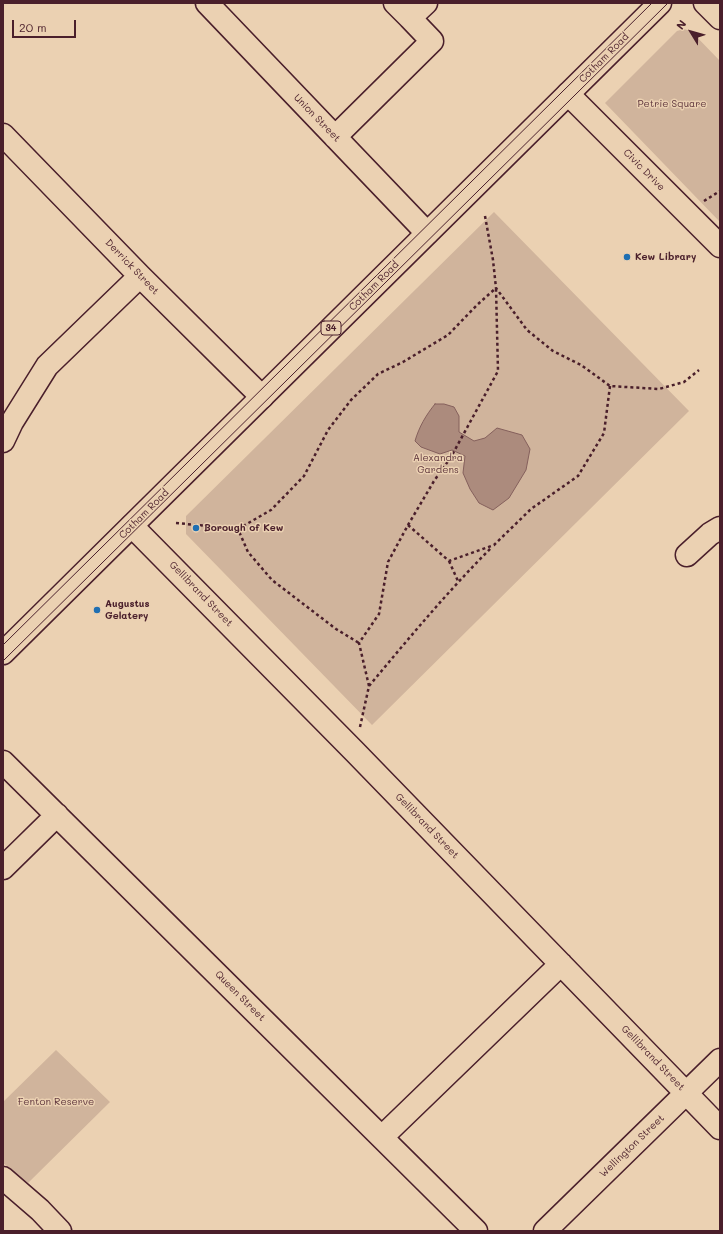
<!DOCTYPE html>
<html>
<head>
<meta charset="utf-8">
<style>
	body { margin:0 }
	#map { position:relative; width:723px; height:1234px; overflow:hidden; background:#ebd1b2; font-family:Mali,sans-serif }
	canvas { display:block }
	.frame { position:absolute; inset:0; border:4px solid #4a1f2b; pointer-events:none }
	.north { position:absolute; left:671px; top:12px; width:40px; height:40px; -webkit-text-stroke:3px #ebd1b2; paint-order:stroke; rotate:307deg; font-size:11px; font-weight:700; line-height:16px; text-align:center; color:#4a1f2b }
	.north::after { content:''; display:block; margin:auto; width:14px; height:18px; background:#4a1f2b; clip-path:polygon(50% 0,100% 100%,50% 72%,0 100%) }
	.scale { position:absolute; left:12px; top:20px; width:64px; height:18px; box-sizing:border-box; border:2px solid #4a1f2b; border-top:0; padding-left:5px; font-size:12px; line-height:14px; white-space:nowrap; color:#4a1f2b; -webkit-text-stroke:3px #ebd1b2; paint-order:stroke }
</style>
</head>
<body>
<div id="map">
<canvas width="723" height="1234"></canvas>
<div class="frame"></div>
<div class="north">N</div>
<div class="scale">20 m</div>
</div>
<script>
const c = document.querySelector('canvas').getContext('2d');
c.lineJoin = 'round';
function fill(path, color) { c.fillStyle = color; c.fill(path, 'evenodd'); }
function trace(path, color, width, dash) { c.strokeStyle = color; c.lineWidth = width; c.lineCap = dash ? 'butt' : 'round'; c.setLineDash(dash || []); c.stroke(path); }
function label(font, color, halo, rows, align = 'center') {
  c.font = font + ' Mali,sans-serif'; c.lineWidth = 3; c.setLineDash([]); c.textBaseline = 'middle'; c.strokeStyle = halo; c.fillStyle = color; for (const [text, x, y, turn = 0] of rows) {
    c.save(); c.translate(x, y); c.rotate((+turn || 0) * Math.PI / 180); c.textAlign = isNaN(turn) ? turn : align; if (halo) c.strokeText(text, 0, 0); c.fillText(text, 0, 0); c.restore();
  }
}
fill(new Path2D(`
	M684,29l7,2 29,30v161l-115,-119 72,-72z
	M494,212l195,199 -317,314 -186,-191v-18z
	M56,1050l54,52 -82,81 -25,-20v-61z`), '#d0b49c');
const water = new Path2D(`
	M435,404h9l10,3 5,9v16l15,9 11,-3 12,-10 25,7 8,14 -4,21 -17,28 -16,12 -14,-7 -9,-14 -7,-16 2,-17 -13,-6 -12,4 -19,-7 -6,-6c4,-14 11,-26 20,-37z`);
fill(water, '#ac8b7d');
trace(water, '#85605c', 1);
const minor = new Path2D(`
	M207,3l220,230
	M395,3l15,15
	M705,3l15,15
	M568,94l152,152
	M3,135l137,141 122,121
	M335,137l97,-96 -22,-23 16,-15
	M3,441l9,-19 35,-56 93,-90
	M132,526l223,226 365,376
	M687,555l23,-21 10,-6
	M3,762l473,469
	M3,868l54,-53
	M382,1137l179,-173
	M3,1178l37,32 20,21
	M545,1231l175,-171`);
const major = new Path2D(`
	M3,653l657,-650`);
trace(minor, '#4a1f2b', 25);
trace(major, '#4a1f2b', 25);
trace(new Path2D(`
	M704,201l16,-10
	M485,216l8,44 3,28 31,42 26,21 28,14 29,21 49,3 25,-7 15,-12
	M176,523l62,6 10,23 24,28 64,49 23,14
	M408,525l41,36 45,-16 37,-36 47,-33 26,-43 6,-47
	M238,529l33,-19 33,-34 24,-46 23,-30 27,-26 25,-12 45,-27 29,-30 19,-17
	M449,561l9,20
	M369,686c40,-48 79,-95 123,-139
	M360,727l9,-41 -10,-43 20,-29 9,-52 20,-37 26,-44 17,-24 47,-86 -2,-83`), '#4a1f2b', 2.5, [3, 3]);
trace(minor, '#ebd1b2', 22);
trace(major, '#ebd1b2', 22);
trace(new Path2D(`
	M3,645l649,-642
	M3,661l665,-658`), '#4a1f2b', 1);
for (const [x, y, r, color] of [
	[627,257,4,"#1f6fb2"],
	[196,528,4,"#1f6fb2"],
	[97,610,4,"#1f6fb2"]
]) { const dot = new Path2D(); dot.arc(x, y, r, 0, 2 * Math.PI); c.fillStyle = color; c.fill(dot); trace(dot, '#ebd1b2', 1.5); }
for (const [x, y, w] of [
	[331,328,20]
]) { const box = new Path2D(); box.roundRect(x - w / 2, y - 7, w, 14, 3); c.fillStyle = '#ebd1b2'; c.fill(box); trace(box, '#4a1f2b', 1); }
label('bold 9px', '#4a1f2b', null, [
	["34",331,328]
]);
label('10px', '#4a1f2b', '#ebd1b2', [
	["Cotham Road",604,58,-45],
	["Union Street",317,118,46],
	["Civic Drive",644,170,45],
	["Derrick Street",132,267,46],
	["Cotham Road",374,286,-45],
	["Cotham Road",144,514,-45],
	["Gellibrand Street",201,594,46],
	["Gellibrand Street",427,826,46],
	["Queen Street",240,996,45],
	["Gellibrand Street",653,1058,46],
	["Wellington Street",632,1146,-44]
]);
label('10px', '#5e353c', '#ebd1b2', [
	["Petrie Square",672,104],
	["Alexandra",438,458],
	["Gardens",438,470],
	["Fenton Reserve",56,1102]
]);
label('bold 10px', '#4a1f2b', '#ebd1b2', [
	["Kew Library",635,257],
	["Borough of Kew",204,528],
	["Augustus",105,604],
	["Gelatery",105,616]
], 'left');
</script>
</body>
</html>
